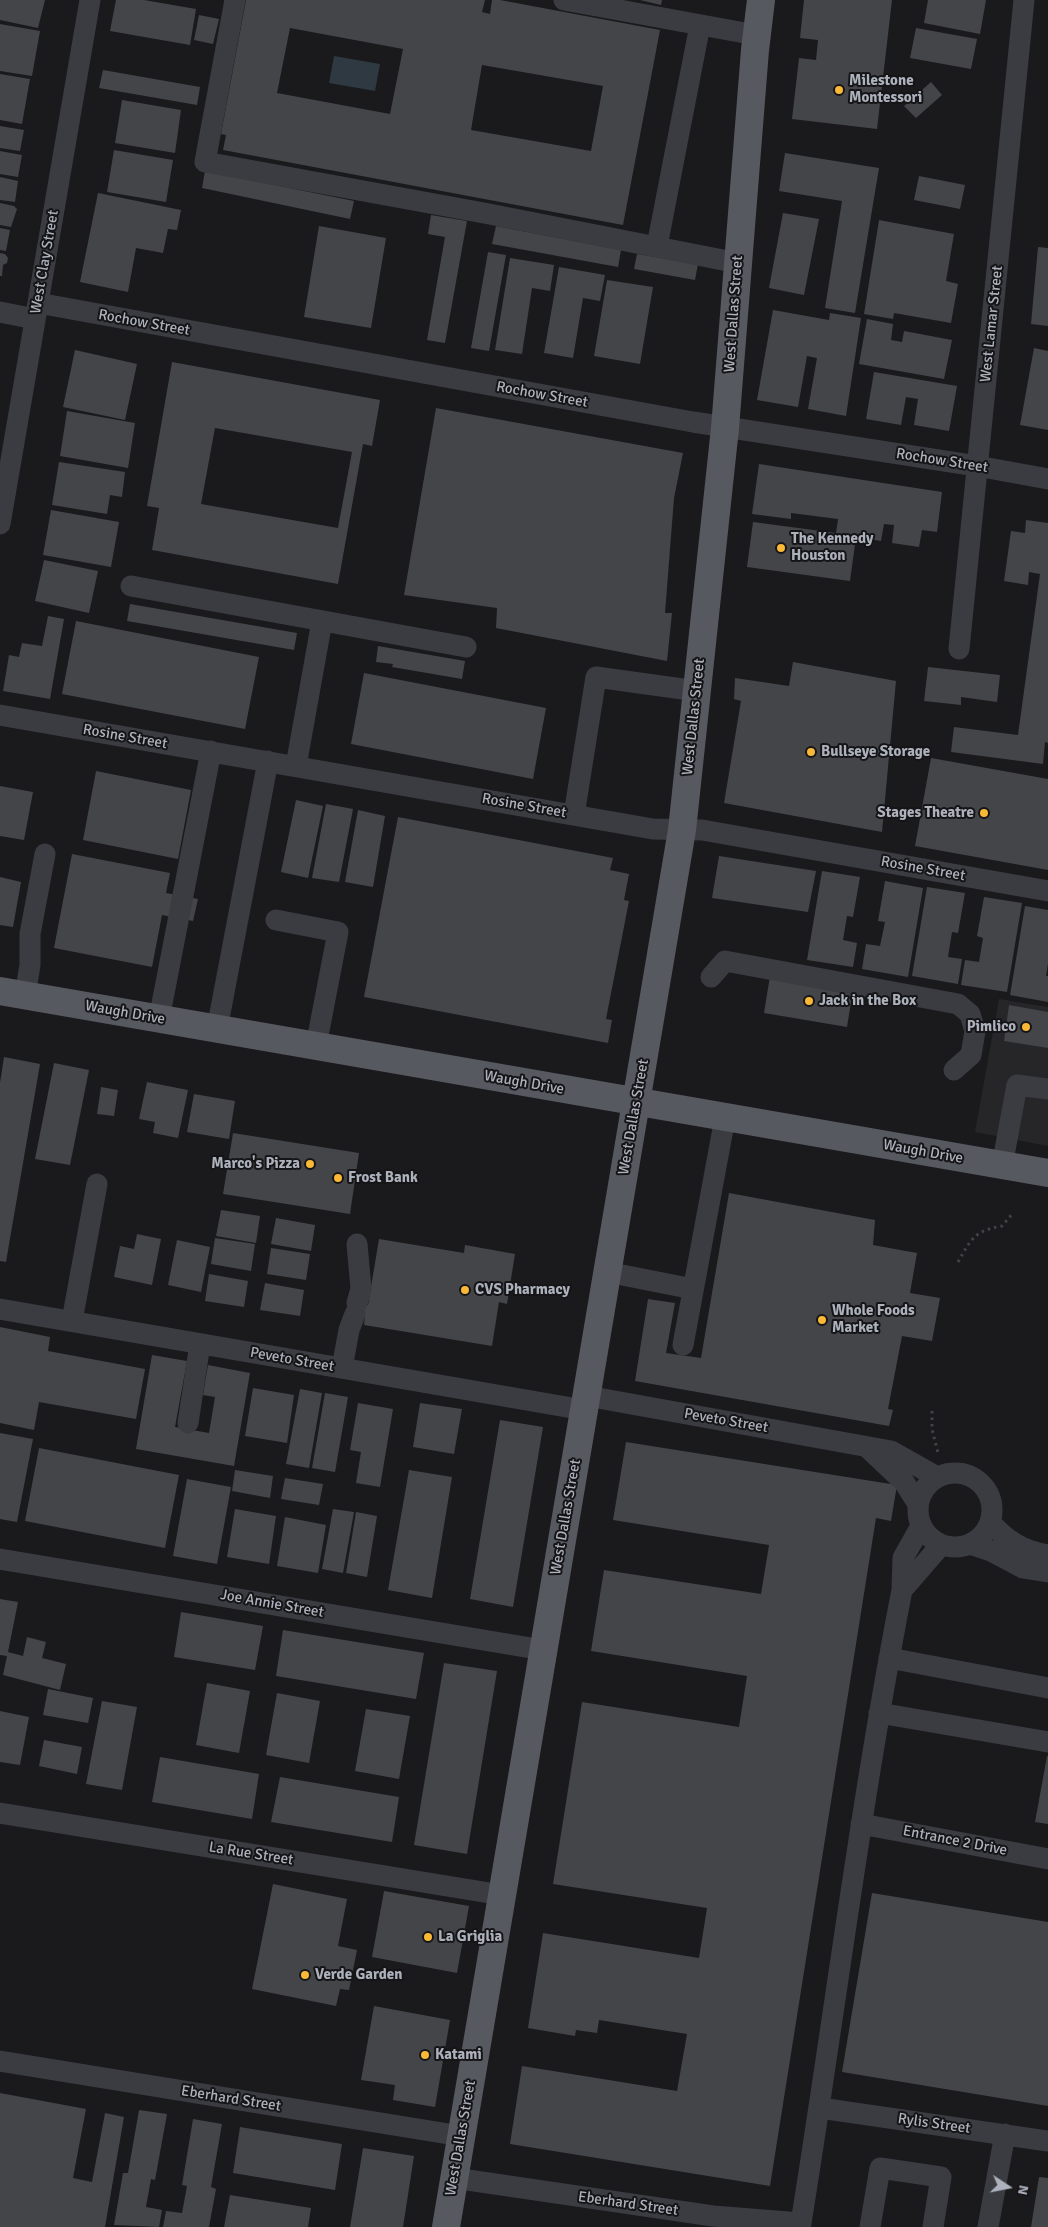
<!DOCTYPE html>
<html>
<head>
<meta charset="utf-8">
<style>
	body { margin:0 }
	#map { position:relative; width:1048px; height:2227px; overflow:hidden; background:#1a1a1c; font-family:Signika,sans-serif }
	canvas { display:block }
	.north { position:absolute; left:983px; top:2162px; width:50px; height:50px; -webkit-text-stroke:4px #151517; paint-order:stroke; rotate:101deg; font-size:14px; font-weight:700; line-height:20px; text-align:center; color:#acb1bc }
	.north::after { content:''; display:block; margin:auto; width:18px; height:22px; background:#acb1bc; clip-path:polygon(50% 0,100% 100%,50% 72%,0 100%) }
</style>
</head>
<body>
<div id="map">
<canvas width="1048" height="2227"></canvas>
<div class="north">N</div>
</div>
<script>
const c = document.querySelector('canvas').getContext('2d');
c.lineJoin = 'round';
function fill(path, color) { c.fillStyle = color; c.fill(path, 'evenodd'); }
function trace(path, color, width, dash) { c.strokeStyle = color; c.lineWidth = width; c.lineCap = dash ? 'butt' : 'round'; c.setLineDash(dash || []); c.stroke(path); }
function label(font, color, halo, rows, align = 'center') {
  c.font = font + ' Signika,sans-serif'; c.lineWidth = 4; c.setLineDash([]); c.textBaseline = 'middle'; c.strokeStyle = halo; c.fillStyle = color; for (const [text, x, y, turn = 0] of rows) {
    c.save(); c.translate(x, y); c.rotate((+turn || 0) * Math.PI / 180); c.textAlign = isNaN(turn) ? turn : align; if (halo) c.strokeText(text, 0, 0); c.fillText(text, 0, 0); c.restore();
  }
}
fill(new Path2D(`
	M999,999l49,8v139l-73,-14z`), '#262629');
fill(new Path2D(`
	M334,56l46,8 -5,27 -46,-8z`), '#2f3941');
fill(new Path2D(`
	M0,0h45l-7,28 -38,-8z
	M116,0h28l52,9 -6,36 -80,-14z
	M246,0h239l-3,12 8,2 2,-14h8l160,30 -37,195 -400,-75 3,-15 -5,-1zM290,28l113,21 -13,65 -113,-21zM482,65l121,21 -12,65 -120,-21z
	M640,0h22l-1,5z
	M804,0h88l-15,129 -85,-10 7,-61 17,2 2,-20 -18,-2z
	M928,0h58l-6,34 -56,-11z
	M199,15l20,4 -6,25 -19,-4z
	M0,24l40,7 -8,45 -32,-5z
	M916,28l61,11 -6,30 -61,-11z
	M103,70l97,17 -3,18 -98,-17z
	M0,74l30,5 -8,45 -22,-4z
	M931,82l11,13 -26,23 -12,-12z
	M122,100l59,10 -6,43 -60,-10z
	M0,126l24,4 -4,21 -20,-3z
	M114,150l59,10 -7,42 -59,-10z
	M0,151l22,4 -4,22 -18,-3z
	M785,153l94,15 -24,145 -30,-5 17,-107 -63,-10z
	M205,171l149,30 -4,18 -148,-31z
	M919,176l46,9 -5,24 -46,-9z
	M0,177l18,4 -3,21 -15,-2z
	M98,193l83,17 -4,20 -9,-1 -5,24 -27,-5 -8,44 -48,-10z
	M0,203l14,3 3,3 -6,18 -11,-2z
	M783,213l36,6 -15,76 -35,-7z
	M431,215l36,6 -22,122 -18,-3 18,-103 -17,-3z
	M879,220l75,14 -8,47 12,3 -7,39 -57,-10 -1,6 -29,-5z
	M319,226l67,12 -15,90 -67,-11z
	M496,226l125,24 -3,17 -126,-23z
	M0,228l10,2 -4,21 -6,-1z
	M1038,247l10,1v78l-17,-2z
	M488,252l18,3 -17,96 -18,-3z
	M0,253l5,1 3,4 -1,5 -4,2 -1,11h-2z
	M637,254l61,10 -3,16 -61,-11z
	M510,258l44,7 -4,26 -18,-3 -10,66 -27,-4z
	M559,267l46,8 -5,26 -17,-3 -10,60 -29,-5z
	M607,280l46,7 -13,77 -46,-8z
	M773,310l56,10 1,-7 31,5 -15,98 -38,-7 9,-51 -10,-2 -9,51 -41,-7z
	M867,319l26,5 -2,16 11,2 2,-11 48,9 -8,39 -85,-15z
	M1034,348l14,3v79l-28,-5z
	M75,350l62,14 -12,56 -62,-13z
	M172,362l208,38 -8,46 -9,-2 -25,140 -186,-34 7,-42 -12,-2zM215,428l137,24 -14,76 -137,-24z
	M874,372l83,14 -8,45 -35,-6 4,-26 -12,-2 -5,28 -35,-6z
	M436,408l247,45 -9,45 -9,115h7l-5,48 -171,-33 1,-20 -93,-13z
	M67,411l68,12 -7,45 -68,-12z
	M59,462l66,10 -3,25 -12,-2 -3,19 -55,-9z
	M759,464l183,28 -5,40 -15,-2 -3,17 -27,-4 2,-18 -10,-1 -3,17 -25,-4 -6,44 -103,-14 6,-45 83,11 2,-14 -47,-6v6l-39,-5z
	M51,510l68,12 -8,45 -68,-12z
	M1026,520l22,3v220l-3,-1 -2,22 -92,-12 3,-25 64,8 22,-161 -11,-2 -1,13 -24,-4 7,-50 14,2z
	M44,560l54,11 -9,42 -54,-12z
	M130,604l167,29 -3,17 -167,-29z
	M48,616l16,3 -14,80 -47,-8 6,-36 10,2 3,-14 20,3z
	M76,621l183,36 -14,72 -183,-35z
	M378,646l87,15 -3,18 -70,-12 1,-3 -17,-2z
	M793,662l103,19 -14,151 -158,-29 17,-102 -7,-2 1,-21 54,8z
	M928,667l72,8 -3,27 -36,-5v8l-37,-4z
	M364,673l182,35 -13,71 -182,-35z
	M931,758l117,21v91l-133,-24z
	M96,771l95,19 -13,69 -95,-19z
	M0,786l33,6 -9,48 -24,-4z
	M296,800l27,6 -15,72 -27,-6z
	M326,804l27,5 -14,73 -27,-4z
	M358,810l27,6 -12,71 -28,-5z
	M398,817l215,41 -3,12 19,4 -5,26 5,1 -23,118 6,1 -4,23 -244,-46z
	M72,854l98,19 -4,20 32,6 -5,22 -31,-6 -10,52 -98,-19z
	M719,856l97,15 -8,41 -96,-14z
	M822,871l38,6 -7,40 -6,-1 -4,24 14,3 -4,24 -46,-7z
	M0,877l21,5 -8,45 -13,-2z
	M885,881l38,7 -15,89 -46,-8 4,-25 14,2 5,-24 -7,-1z
	M927,887l38,6 -7,40 -6,-1 -4,25 14,2 -4,25 -46,-8z
	M984,897l38,6 -15,89 -46,-7 4,-25 14,2 4,-24 -6,-2z
	M1025,906l23,4v53l-2,13h2v26l-38,-7z
	M770,976l83,14 -6,37 -83,-14z
	M1009,1005l39,7v36l-44,-7z
	M4,1057l36,7 -34,198 -6,-1v-178z
	M54,1063l35,7 -19,95 -35,-6z
	M147,1082l41,8 -10,48 -25,-5 2,-11 -16,-3z
	M101,1087l17,3 -4,26 -17,-2z
	M194,1094l41,7 -6,38 -42,-7z
	M233,1133l126,20 -9,61 -127,-20z
	M729,1193l146,27 -2,25 44,8 -7,40 30,5 -8,43 -30,-5 -14,73 5,1 -4,16 -254,-45 13,-82 27,4 -9,50 35,5z
	M221,1210l39,6 -4,27 -40,-7z
	M276,1218l39,7 -4,26 -40,-7z
	M137,1234l24,5 -9,46 -38,-8 6,-31 14,3z
	M215,1238l40,6 -4,27 -40,-7z
	M379,1239l85,14 1,-8 50,9 -8,50 -8,-2 -7,44 -128,-21 1,-9 -17,-3 2,-10 18,2z
	M177,1240l33,7 -9,45 -33,-7z
	M271,1248l39,6 -4,26 -39,-6z
	M209,1274l39,7 -4,26 -39,-6z
	M265,1283l39,7 -4,26 -40,-6z
	M0,1327l50,10 -2,14 97,18 -9,50 -97,-17 -5,28 -34,-7z
	M152,1355l35,6 -12,66 34,6 6,-36 -12,-2 5,-30 42,8 -16,93 -98,-17z
	M253,1388l41,7 -7,48 -42,-7z
	M300,1389l22,4 -13,75 -23,-4z
	M325,1393l23,4 -13,75 -23,-4z
	M358,1403l35,6 -13,78 -24,-4 5,-31 -11,-2z
	M420,1403l42,6 -8,45 -41,-7z
	M500,1420l43,7 -30,180 -43,-8z
	M0,1433l33,6 -16,83 -17,-3z
	M626,1442l271,43 -6,36 -15,-3 -106,668 -260,-42 12,-78 155,25 10,-57 -88,-14 -2,13 -21,-3 -1,6 -47,-8 15,-95 156,25 8,-50 -154,-24 29,-182 157,25 8,-51 -156,-25 13,-81 157,24 8,-49 -156,-25z
	M39,1448l140,27 -14,73 -140,-27z
	M235,1470l38,6 -3,22 -38,-7z
	M409,1470l43,7 -20,121 -44,-8z
	M285,1478l38,6 -4,21 -38,-6z
	M187,1479l44,8 -14,77 -44,-8z
	M235,1509l41,7 -7,48 -42,-7z
	M333,1509l21,3 -11,61 -21,-4z
	M356,1512l21,4 -10,61 -21,-4z
	M285,1517l41,8 -8,48 -41,-7z
	M0,1599l18,3 -10,50 15,4 4,-19 19,5 -4,16 24,6 -6,26 -57,-15 4,-19 -7,-1z
	M181,1612l82,14 -8,44 -81,-13z
	M283,1630l141,23 -8,46 -140,-23z
	M444,1663l53,8 -30,183 -53,-9z
	M207,1683l43,8 -11,62 -43,-8z
	M48,1689l45,9 -5,25 -45,-8z
	M277,1693l43,8 -11,62 -43,-8z
	M102,1701l35,6 -15,83 -36,-6z
	M366,1709l44,7 -11,63 -44,-8z
	M0,1711l29,6 -9,48 -20,-3z
	M44,1740l38,7 -5,27 -38,-8z
	M1047,1756h1v68l-13,-2z
	M160,1757l99,17 -7,45 -100,-17z
	M280,1777l119,20 -7,45 -121,-20z
	M273,1884l74,15 -9,47 19,4 -8,40 -9,-1 -4,17 -84,-17z
	M384,1891l85,15 -12,67 -85,-16z
	M872,1893l176,29v184l-206,-34z
	M374,2006l76,14 -15,87 -42,-7 2,-15 -34,-5z
	M0,2093l86,16 -13,69 19,4 13,-69 19,4 -19,110h-105z
	M139,2110l28,4 -12,66 -4,-1 -5,28 16,3 -3,17 -45,-2 9,-52h5z
	M193,2119l29,5 -11,63 5,2 -7,38h-46l3,-16 16,2 5,-27 -5,-1z
	M240,2127l102,17 -7,46 -102,-17z
	M363,2148l51,8 -11,71h-53z
	M1039,2177l9,1v49h-17z
	M230,2195l81,13 -3,19h-84z`), '#444549');
trace(new Path2D(`
	M958,1262c13,-23 16,-31 44,-36l11,-13
	M932,1411v18l6,24`), '#414349', 3, [2.5, 4]);
trace(new Path2D(`
	M235,0l-30,162 279,51 254,50
	M564,0l192,35
	M657,246l43,-221
	M38,303l655,119 284,44 71,13
	M0,312l35,7
	M0,524l90,-524
	M131,586l335,61
	M959,649l65,-649
	M0,715l653,114 49,1 346,61
	M296,766l26,-145
	M574,815l22,-138 101,14
	M276,920l62,12 -22,114
	M711,977l14,-16 233,43 12,10 5,17 -4,24 -17,15
	M25,996l5,-31v-31l15,-80
	M159,1019l52,-268
	M217,1029l51,-268
	M1002,1166l15,-81 31,4
	M607,1272l86,17
	M357,1303l4,-14 -4,-45
	M0,1309l584,101
	M72,1321l25,-137
	M683,1345l42,-227
	M342,1368l7,-38 6,-16
	M587,1396l304,55 46,26
	M188,1423l12,-79
	M868,1448l36,34 14,22
	M918 1510a37 37 0 1 1 74 0a37 37 0 1 1-74 0Z
	M990,1522c17,19 33,29 58,33
	M970,1544l21,7 32,17 25,4
	M0,1559l543,91
	M902,1590l39,-45
	M889,1658l159,30
	M879,1713l169,29
	M0,1813l502,82
	M861,1824l187,35
	M0,2061l461,75
	M820,2108l228,33
	M454,2178l259,38 88,7c34,-211 60,-423 101,-633l1,-32 18,-32
	M870,2227l10,-59 61,9 -8,50
	M988,2227l17,-93`), '#3b3c42', 21);
trace(new Path2D(`
	M0,991l1048,182
	M446,2227l236,-1397 43,-402 30,-378 6,-50`), '#575961', 28);
for (const [x, y, r, color] of [
	[839,90,5,"#f9b835"],
	[781,548,5,"#f9b835"],
	[811,752,5,"#f9b835"],
	[984,813,5,"#f9b835"],
	[809,1001,5,"#f9b835"],
	[1026,1027,5,"#f9b835"],
	[310,1164,5,"#f9b835"],
	[338,1178,5,"#f9b835"],
	[465,1290,5,"#f9b835"],
	[822,1320,5,"#f9b835"],
	[428,1937,5,"#f9b835"],
	[305,1975,5,"#f9b835"],
	[425,2055,5,"#f9b835"]
]) { const dot = new Path2D(); dot.arc(x, y, r, 0, 2 * Math.PI); c.fillStyle = color; c.fill(dot); trace(dot, '#151517', 2); }
label('bold 15px', '#acb1bc', '#151517', [
	["Milestone",849,81],
	["Montessori",849,98],
	["The Kennedy",791,539],
	["Houston",791,556],
	["Bullseye Storage",821,752],
	["Stages Theatre",974,813,"right"],
	["Jack in the Box",819,1001],
	["Pimlico",1016,1027,"right"],
	["Marco's Pizza",300,1164,"right"],
	["Frost Bank",348,1178],
	["CVS Pharmacy",475,1290],
	["Whole Foods",832,1311],
	["Market",832,1328],
	["La Griglia",438,1937],
	["Verde Garden",315,1975],
	["Katami",435,2055]
], 'left');
label('15px', '#acb1bc', '#151517', [
	["West Clay Street",45,262,-80],
	["West Dallas Street",734,314,-86],
	["Rochow Street",144,323,10],
	["West Lamar Street",992,324,-84],
	["Rochow Street",542,395,10],
	["Rochow Street",942,461,9],
	["West Dallas Street",694,717,-84],
	["Rosine Street",125,737,10],
	["Rosine Street",524,806,10],
	["Rosine Street",923,869,10],
	["Waugh Drive",125,1013,10],
	["Waugh Drive",524,1083,10],
	["West Dallas Street",634,1117,-80],
	["Waugh Drive",923,1152,10],
	["Peveto Street",292,1360,10],
	["Peveto Street",726,1421,10],
	["West Dallas Street",566,1517,-80],
	["Joe Annie Street",272,1604,10],
	["Entrance 2 Drive",955,1841,11],
	["La Rue Street",251,1854,9],
	["Eberhard Street",231,2099,9],
	["Rylis Street",934,2124,8],
	["West Dallas Street",461,2138,-80],
	["Eberhard Street",628,2204,8]
]);
</script>
</body>
</html>
